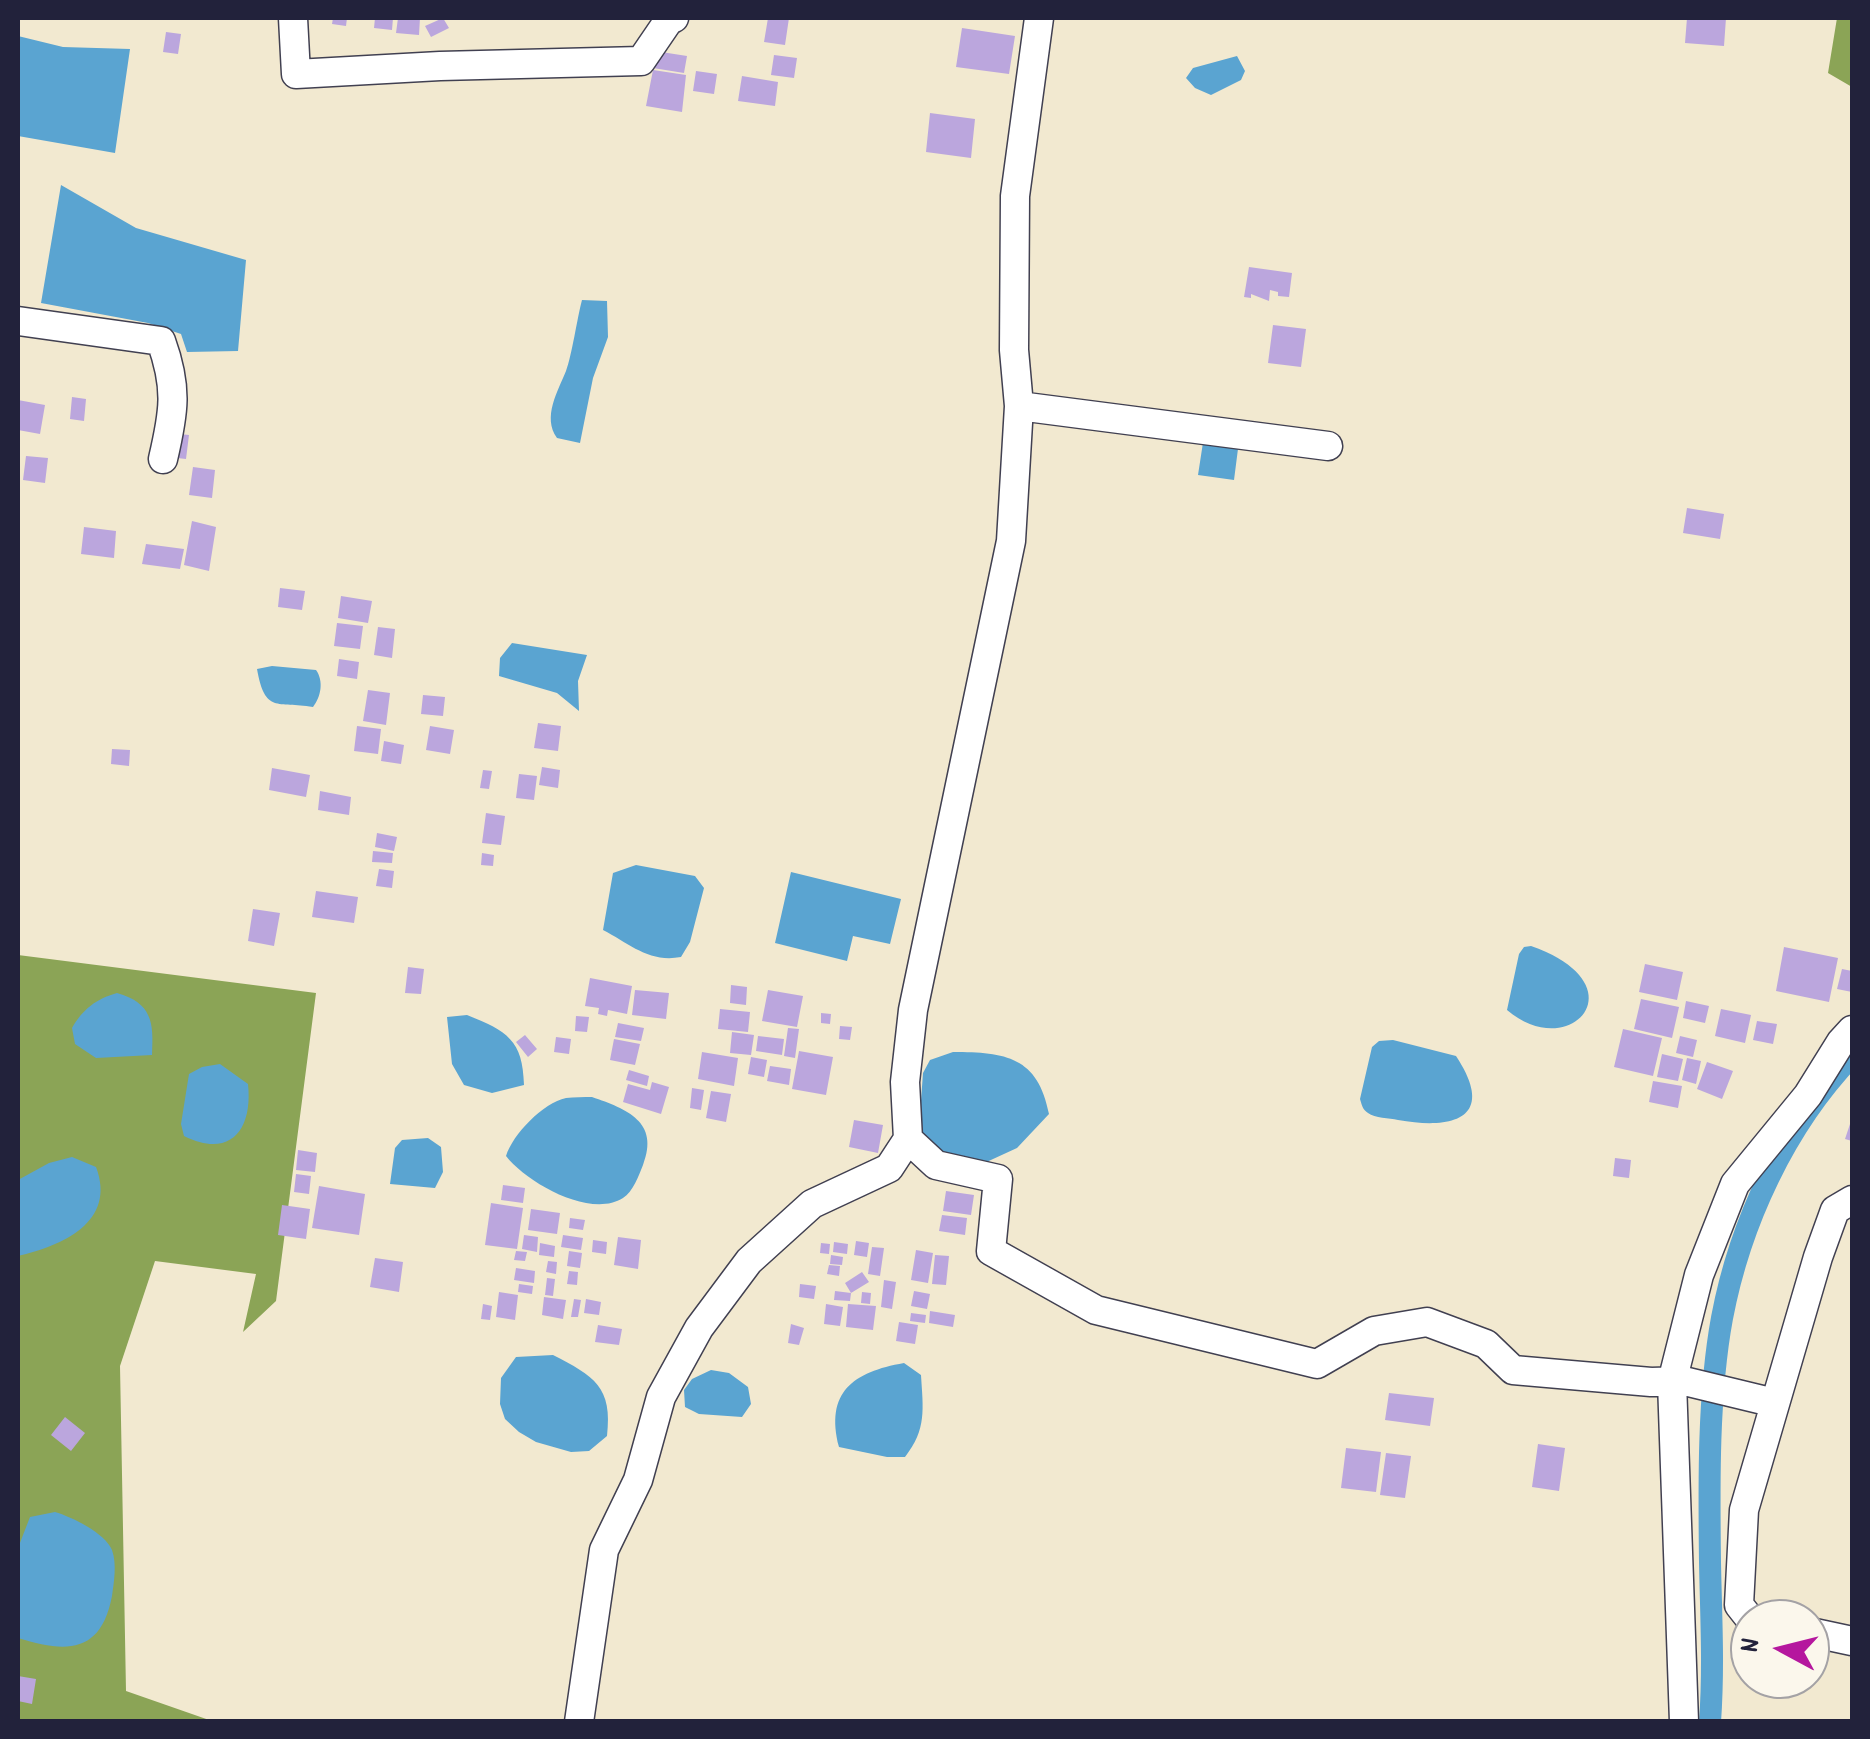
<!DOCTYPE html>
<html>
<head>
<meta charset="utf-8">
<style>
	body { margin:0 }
	#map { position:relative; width:1870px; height:1739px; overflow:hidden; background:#f2e9d0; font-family:Dekko,sans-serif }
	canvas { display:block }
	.frame { position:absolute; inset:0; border:20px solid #22223b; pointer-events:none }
	.north { position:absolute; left:1730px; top:1599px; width:100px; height:100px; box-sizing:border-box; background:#fbf7ec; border:2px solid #a4a2a5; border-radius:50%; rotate:277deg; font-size:28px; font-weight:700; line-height:40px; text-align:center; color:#22223b }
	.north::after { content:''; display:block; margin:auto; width:35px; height:45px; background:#b5179e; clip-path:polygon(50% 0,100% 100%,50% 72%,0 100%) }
</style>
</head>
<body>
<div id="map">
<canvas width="1870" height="1739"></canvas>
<div class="frame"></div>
<div class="north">N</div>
</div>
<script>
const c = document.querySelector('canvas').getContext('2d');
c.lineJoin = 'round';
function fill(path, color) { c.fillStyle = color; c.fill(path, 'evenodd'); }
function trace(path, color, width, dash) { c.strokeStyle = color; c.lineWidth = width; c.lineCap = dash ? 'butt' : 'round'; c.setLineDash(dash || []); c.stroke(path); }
fill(new Path2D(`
	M1837,18h15v69l-24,-14z
	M18,955l298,38 -40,308 -33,31 13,-58 -101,-13 -35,105 6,325 86,30 -194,1z`), '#8ba456');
fill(new Path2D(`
	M18,36l45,11 67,2 -15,104 -97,-17z
	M1237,56l8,15 -4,9 -30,15 -16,-7 -9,-10 7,-10z
	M61,185l75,43 110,32 -8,91 -51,1 -6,-18 -33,-11 -107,-20z
	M582,300l25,1 1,36 -15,41 -13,65 -23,-5c-15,-21 1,-47 9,-67 6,-16 11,-52 16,-71z
	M1204,436l35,5 -5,39 -36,-5z
	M512,643l75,12 -9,26 1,30 -22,-18 -58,-17 1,-18z
	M272,666l44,4c8,11 5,27 -3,37 -36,-6 -48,7 -56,-38z
	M636,865l59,11 9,12 -14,54 -9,15c-32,6 -51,-13 -78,-27l10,-57z
	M791,872l110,27 -11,45 -37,-8 -6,25 -72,-18z
	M1531,946c111,39 39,118 -24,64l12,-56 5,-7z
	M117,993c35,10 37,29 35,62l-56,3 -21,-14 -3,-16c11,-19 24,-29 45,-35z
	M467,1015c40,16 56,25 57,70l-32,8 -28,-8 -12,-21 -5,-47z
	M1393,1040l63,16c41,62 -2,74 -58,64 -9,-2 -23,-2 -30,-7 -6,-4 -6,-8 -8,-14l12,-52 7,-6z
	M953,1052c53,0 85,5 96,62l-32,34 -37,17 -36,-9 -26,-14 5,-69 7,-13z
	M220,1064l28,20c5,46 -18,75 -64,52l-3,-12 8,-50 13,-7z
	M592,1097c35,12 68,25 51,68 -4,10 -10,27 -20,33 -33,21 -97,-16 -117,-42 7,-22 37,-53 60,-58 8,-1 18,-1 26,-1z
	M428,1138l13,9 2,25 -8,16 -45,-4 5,-36 7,-8z
	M72,1157l24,10c21,55 -34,79 -78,89v-76l31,-17z
	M553,1355c41,21 60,32 54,81l-18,15 -18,1 -35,-10 -17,-10 -14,-13 -5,-15 1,-26 15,-21z
	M904,1363l17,12c2,34 6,54 -16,82h-18l-48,-10c-14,-55 14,-75 65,-84z
	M711,1370l18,3 19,14 3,17 -9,13 -43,-3 -14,-7 -1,-17 8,-11z
	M55,1512c17,5 50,21 57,38 5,14 2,32 0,46 -11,58 -46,57 -94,42v-90l12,-31z`), '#5aa4d1');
trace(new Path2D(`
	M1710,1722c4,-56 1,-105 0,-160 -1,-77 -2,-168 12,-244 18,-95 63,-192 130,-262`), '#5aa4d1', 22);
fill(new Path2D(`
	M333,18h14l-1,8 -14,-2z
	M375,18h18l-1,12 -18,-2z
	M398,18h22l-1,17 -23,-2z
	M443,18l6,10 -18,9 -6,-11z
	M768,18h21l-4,27 -21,-3z
	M1687,18h39l-2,28 -39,-3z
	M962,28l53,8 -6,38 -53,-7z
	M166,32l15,2 -3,20 -15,-2z
	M655,51l32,5 -3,17 -31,-5z
	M774,55l23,3 -3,20 -23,-3z
	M653,70l33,5 -4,37 -36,-6z
	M696,71l21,3 -3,20 -21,-3z
	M742,76l36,6 -3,24 -37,-5z
	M930,113l45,6 -4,39 -45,-6z
	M1249,267l43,6 -3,24 -11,-1v-4l-8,-2 -1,11 -18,-7v4l-7,-1z
	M1273,325l33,4 -5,38 -33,-4z
	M72,397l14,2 -2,22 -14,-2z
	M18,400l27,5 -5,29 -22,-4z
	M171,433l18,2 -3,24 -18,-2z
	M26,456l22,2 -3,25 -22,-3z
	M193,467l22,3 -3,28 -23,-3z
	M1687,508l37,6 -4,25 -37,-6z
	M192,521l24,6 -7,44 -25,-6z
	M84,527l32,4 -2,27 -33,-4z
	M146,544l38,5 -4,20 -38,-5z
	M280,588l25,3 -3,19 -24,-3z
	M341,596l31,5 -4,22 -30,-5z
	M337,623l26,3 -3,23 -26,-3z
	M378,627l17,2 -3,29 -18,-3z
	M339,659l20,3 -2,17 -20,-3z
	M368,690l22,3 -4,32 -23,-4z
	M423,695l22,2 -2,19 -22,-2z
	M538,723l23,3 -3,25 -24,-3z
	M357,726l24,3 -3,25 -24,-3z
	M430,726l24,4 -4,24 -24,-4z
	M384,741l20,4 -3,19 -20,-3z
	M112,749l18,1 -1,16 -18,-2z
	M542,767l18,3 -2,18 -19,-3z
	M272,768l38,7 -4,22 -37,-7z
	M483,770l9,1 -3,18 -9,-1z
	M519,774l18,2 -3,24 -18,-2z
	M320,791l31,6 -2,18 -31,-5z
	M486,813l19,3 -4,29 -19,-2z
	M377,833l20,4 -3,14 -19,-4z
	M373,851l20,2 -1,10 -20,-1z
	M482,853l12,2 -1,11 -12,-1z
	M379,869l15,2 -2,17 -16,-2z
	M316,891l42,6 -4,26 -42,-6z
	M253,909l27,4 -6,33 -26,-5z
	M1784,947l54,11 -9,44 -53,-11z
	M1645,964l38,8 -6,28 -38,-8z
	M408,967l16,2 -3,25 -16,-1z
	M1842,969l10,2v21l-15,-3z
	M590,978l42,8 -5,28 -19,-4 -1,6 -9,-2 1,-6 -14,-2z
	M731,985l16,2 -1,18 -16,-2z
	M635,990l34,3 -3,26 -34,-4z
	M768,990l35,6 -6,31 -35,-6z
	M1641,999l38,8 -7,31 -38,-9z
	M1686,1001l23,5 -4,17 -22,-5z
	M720,1009l30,3 -2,20 -30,-3z
	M1721,1009l30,6 -6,28 -30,-7z
	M821,1013l10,1 -1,10 -9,-1z
	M576,1016l13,1 -2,15 -12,-1z
	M1757,1021l20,3 -4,20 -20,-4z
	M618,1023l26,5 -3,13 -26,-4z
	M840,1026l12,1 -2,13 -11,-1z
	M788,1028l11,1 -4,29 -11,-2z
	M1623,1029l39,9 -9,38 -39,-9z
	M732,1032l22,3 -3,20 -21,-2z
	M525,1035l12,14 -9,8 -12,-15z
	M758,1036l26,3 -2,16 -26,-4z
	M1680,1036l17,4 -4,17 -17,-4z
	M556,1037l15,2 -2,15 -15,-2z
	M614,1039l26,5 -5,21 -25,-5z
	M799,1051l34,6 -7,38 -34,-6z
	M702,1052l36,6 -4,28 -36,-7z
	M1662,1054l21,5 -5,22 -21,-4z
	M751,1057l16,3 -3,17 -16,-3z
	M1687,1058l14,3 -5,23 -14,-4z
	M1707,1062l26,9 -11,28 -25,-10z
	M770,1066l21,3 -2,16 -22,-4z
	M629,1070l20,6 -2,10 -21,-6z
	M1653,1081l29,5 -4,22 -29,-6z
	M652,1082l17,5 -8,27 -38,-12 5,-18 22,6z
	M692,1088l12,2 -3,20 -11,-2z
	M711,1091l20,3 -5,28 -20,-4z
	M1852,1118v23l-7,-2z
	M854,1120l29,5 -5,28 -29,-6z
	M298,1150l19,3 -2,19 -19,-2z
	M1615,1158l16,2 -2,18 -16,-2z
	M296,1174l15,2 -2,18 -15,-2z
	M503,1185l22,3 -2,15 -22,-3z
	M319,1186l46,8 -6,41 -47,-7z
	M946,1191l28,4 -3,20 -28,-4z
	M491,1203l32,5 -6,41 -32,-4z
	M282,1205l28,4 -4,30 -28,-4z
	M531,1209l29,4 -3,21 -29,-4z
	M942,1215l25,3 -2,17 -26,-4z
	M570,1218l15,2 -2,10 -14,-2z
	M524,1235l14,2 -1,15 -15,-3z
	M563,1235l20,3 -2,12 -20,-3z
	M618,1237l23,3 -3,29 -24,-4z
	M593,1240l14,2 -1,12 -14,-2z
	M856,1241l13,2 -2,14 -13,-2z
	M834,1242l14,2 -1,10 -14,-2z
	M540,1243l15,3 -1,11 -15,-2z
	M821,1243l9,1 -1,10 -9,-1z
	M872,1247l12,1 -4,28 -12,-2z
	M916,1250l17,3 -5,30 -17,-3z
	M516,1251l11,1 -2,9 -11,-1z
	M569,1251l13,2 -2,15 -13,-2z
	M831,1255l12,2 -1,8 -12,-1z
	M935,1255l14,1 -3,29 -14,-1z
	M375,1258l28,4 -4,30 -29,-5z
	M548,1261l9,1 -1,12 -10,-2z
	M829,1265l11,1 -1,10 -12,-2z
	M516,1268l19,3 -1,12 -20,-3z
	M569,1271l9,1 -1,13 -10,-1z
	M862,1272l7,10 -18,11 -6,-10z
	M547,1278l8,1 -2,17 -8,-1z
	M884,1280l12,2 -4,27 -11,-2z
	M519,1284l14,2 -1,8 -14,-2z
	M800,1284l16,2 -2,13 -15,-2z
	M835,1291l16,2 -1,8 -16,-1z
	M914,1291l16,3 -3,15 -16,-3z
	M499,1292l19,3 -3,25 -19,-3z
	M862,1292l9,1 -1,11 -9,-1z
	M544,1297l22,3 -3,19 -21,-4z
	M574,1299l7,1 -3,17h-7z
	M586,1299l15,3 -2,13 -15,-2z
	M483,1304l9,2 -2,14 -9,-1z
	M826,1304l17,3 -3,19 -16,-2z
	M848,1304l28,2 -3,24 -27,-3z
	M930,1311l25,4 -2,12 -24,-4z
	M911,1313l15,2 -1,8 -15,-2z
	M899,1322l19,3 -3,19 -19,-3z
	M791,1324l13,4 -5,17 -11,-2z
	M598,1325l24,4 -3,16 -24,-3z
	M1389,1393l45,5 -4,28 -45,-6z
	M65,1417l20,16 -14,18 -20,-16z
	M1538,1444l27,4 -6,43 -27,-4z
	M1346,1448l35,4 -5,40 -35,-4z
	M1386,1453l25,3 -6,42 -25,-3z
	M18,1676l18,3 -4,25 -14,-3z`), '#bba6dd');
const minor = new Path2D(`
	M293,18l3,56 144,-8 201,-5 28,-41 5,-2
	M18,321l143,20c17,47 13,71 2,118
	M1019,406l309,40
	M908,1139l28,26 62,14 -7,72 105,59 221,54 57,-33 53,-9 59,22 27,26 138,12 33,-1 91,22
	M1750,1619l-11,-14 5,-95 74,-253 17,-47 17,-10
	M1810,1632l42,9
	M579,1722l25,-172 34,-70 23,-83 38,-69 50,-67 63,-57 77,-36 19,-29 -3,-57 8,-72 98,-469 8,-135 -5,-56 1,-154 24,-178
	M1684,1722l-12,-340 27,-107 36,-91 73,-89 33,-53 11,-12`);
trace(minor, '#414051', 31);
trace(minor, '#fff', 28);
</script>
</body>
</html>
